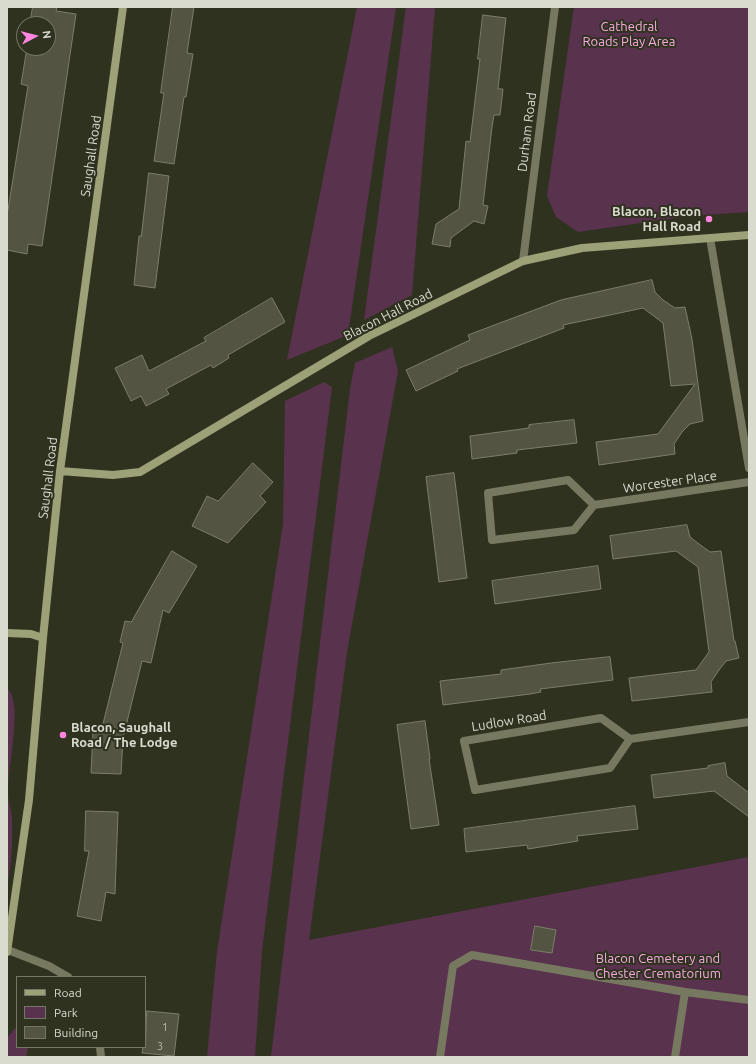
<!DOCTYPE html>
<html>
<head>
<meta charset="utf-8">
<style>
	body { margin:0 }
	#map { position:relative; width:756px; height:1064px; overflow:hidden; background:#303220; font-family:Ubuntu,sans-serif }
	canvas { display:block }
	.frame { position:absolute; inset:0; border:8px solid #d9dbcf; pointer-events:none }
	.legend { position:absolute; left:16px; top:976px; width:130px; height:72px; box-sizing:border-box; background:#303220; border:1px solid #747666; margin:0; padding:5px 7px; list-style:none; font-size:12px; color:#d9dbcf }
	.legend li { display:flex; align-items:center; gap:8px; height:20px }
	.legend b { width:20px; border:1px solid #747666 }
	.north { position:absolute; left:16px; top:16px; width:40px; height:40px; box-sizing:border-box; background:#303220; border:1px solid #747666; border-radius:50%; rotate:83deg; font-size:11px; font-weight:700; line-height:16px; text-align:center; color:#d9dbcf }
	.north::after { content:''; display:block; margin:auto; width:14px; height:18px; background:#ff85df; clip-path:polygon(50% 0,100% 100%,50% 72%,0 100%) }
</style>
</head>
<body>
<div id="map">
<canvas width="756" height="1064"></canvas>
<div class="frame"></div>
<ul class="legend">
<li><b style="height:5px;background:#9da178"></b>Road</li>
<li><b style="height:11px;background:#59324e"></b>Park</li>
<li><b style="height:11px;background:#535542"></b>Building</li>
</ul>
<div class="north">N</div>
</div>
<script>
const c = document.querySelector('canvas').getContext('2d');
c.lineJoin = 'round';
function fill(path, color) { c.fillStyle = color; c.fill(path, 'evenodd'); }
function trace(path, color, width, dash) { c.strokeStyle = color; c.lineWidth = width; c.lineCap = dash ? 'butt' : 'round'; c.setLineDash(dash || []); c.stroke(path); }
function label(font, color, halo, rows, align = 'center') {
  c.font = font + ' Ubuntu,sans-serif'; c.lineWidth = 4; c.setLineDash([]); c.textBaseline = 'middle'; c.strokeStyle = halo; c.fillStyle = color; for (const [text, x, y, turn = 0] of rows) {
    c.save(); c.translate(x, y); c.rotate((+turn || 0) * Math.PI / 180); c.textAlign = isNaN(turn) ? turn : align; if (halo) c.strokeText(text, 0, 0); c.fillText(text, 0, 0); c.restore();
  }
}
fill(new Path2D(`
	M357,7h39l-48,328 -61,25z
	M406,7h29l-23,288 -48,25z
	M574,7h175v205l-59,4 -112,16 -22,-15 -9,-21z
	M392,347l6,24 -51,281 -38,288 440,-83v200h-478l79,-668 5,-26z
	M324,382l8,5 -70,564 -7,106h-48l10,-105 66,-428 2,-123z
	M7,688c17,14 0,83 1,105 0,9 4,18 4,27 1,23 -1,46 -5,68z
	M17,1026v21h11l-2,10h-19v-19z`), '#59324e');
const building = new Path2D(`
	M33,7h24l-1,4 20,3 -34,232 -14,-2 -1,10 -20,-4v-34l21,-130 -7,-2 6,-36h21v-24h-18z
	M173,7h21l-7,46 6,1 -7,43h-2l-10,67 -20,-3 10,-68h-3z
	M483,15l23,3 -8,71h5l-3,26h-6l-2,12 -9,78 5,1 -4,18 -10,-3 -23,17 -1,9 -18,-3 4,-20 23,-15 7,-68 4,1 10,-83h-2z
	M149,173l20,3 -14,112 -21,-3 5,-49h2z
	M652,280l3,12 8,8 12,8 10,-1 7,32 11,82 -13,3 -8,8 -8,12 1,10 -76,11 -3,-23 62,-8 37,-50 -24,2 -8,-63 -20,-15 -80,17 1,3 -107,41 1,2 -42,20 -10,-21 64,-30 -2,-5 93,-35z
	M272,298l13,24 -57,33 1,3 -16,10 -2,-3 -45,24 3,5 -23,12 -5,-10 -10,5 -16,-33 27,-13 7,16 57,-30 -2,-3z
	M574,420l3,23 -60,7v3l-45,6 -2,-23 59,-8v-3z
	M253,463l20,19 -13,14 6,6 -38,41 -36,-17 15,-30 11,5z
	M454,473l13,105 -28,4 -13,-105z
	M687,525l3,12 9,7 11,8 11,-1 13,90h1l4,17 -13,3 -7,9 -8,12 1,10 -80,9 -3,-23 67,-8 13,-18 -11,-85 -22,-16 -63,8 -3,-23z
	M172,551l25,15 -28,47 -6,-3 -12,53 -9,-2 -19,77 -2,36 -30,-1 2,-42 8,1 22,-89 -3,-1 5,-21 6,1z
	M598,566l3,23 -106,15 -3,-23z
	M610,657l3,23 -73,9 1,3 -11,2 -87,11 -3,-24 61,-7v-4l50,-7z
	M425,721l5,38h-1l10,66 -28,4 -14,-104z
	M725,763l2,13 22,17v24l-35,-26 -60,7 -3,-23 57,-7v-2z
	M635,806l3,23 -61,7 1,5 -50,8 -1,-4 -61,7 -2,-23z
	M86,811l32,1 -3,82 -9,-2 -5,29 -24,-5 12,-65h-4z
	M535,926l21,4 -4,23 -21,-3z
	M147,1011l32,3 -5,42 -32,-3 1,-6h2z`);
fill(building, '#535542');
trace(building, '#7b7e69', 1);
trace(new Path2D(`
	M440,1057l13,-91 19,-11 213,37 64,8
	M675,1057l10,-65`), '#76795f', 8);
trace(new Path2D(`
	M710,238l39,230
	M523,261l32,-254
	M594,505l-26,-25 -80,13 4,47 82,-10 20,-25 155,-23
	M630,739l-20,29 -135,22 -11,-49 137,-23 29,21 119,-17
	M8,950l41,16 19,11
	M100,1047l1,10`), '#76795f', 8);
trace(new Path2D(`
	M60,471l53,4 27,-3 229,-136 154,-75 59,-13 167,-13
	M7,633l24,1 12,4
	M7,952l22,-152 14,-162 17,-167 63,-464`), '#9da178', 8);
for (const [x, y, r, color] of [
	[709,219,4,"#ff85df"],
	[63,735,4,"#ff85df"]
]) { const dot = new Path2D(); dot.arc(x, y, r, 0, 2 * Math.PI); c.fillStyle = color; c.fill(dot); trace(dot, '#303220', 1.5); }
label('11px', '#b8baac', null, [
	["1",165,1027],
	["3",160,1046]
]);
label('13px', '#f9abe2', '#303220', [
	["Cathedral",629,27],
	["Roads Play Area",629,42],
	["Blacon Cemetery and",658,959],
	["Chester Crematorium",658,974]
]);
label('13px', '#d9dbcf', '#303220', [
	["Durham Road",527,132,-83],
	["Saughall Road",91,156,-82],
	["Blacon Hall Road",388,315,-27],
	["Saughall Road",48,478,-83],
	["Worcester Place",670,482,-8],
	["Ludlow Road",509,721,-9]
]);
label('bold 13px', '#d9dbcf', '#303220', [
	["Blacon, Blacon",701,212],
	["Hall Road",701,227],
	["Blacon, Saughall",71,728,"left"],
	["Road / The Lodge",71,743,"left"]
], 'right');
</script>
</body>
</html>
